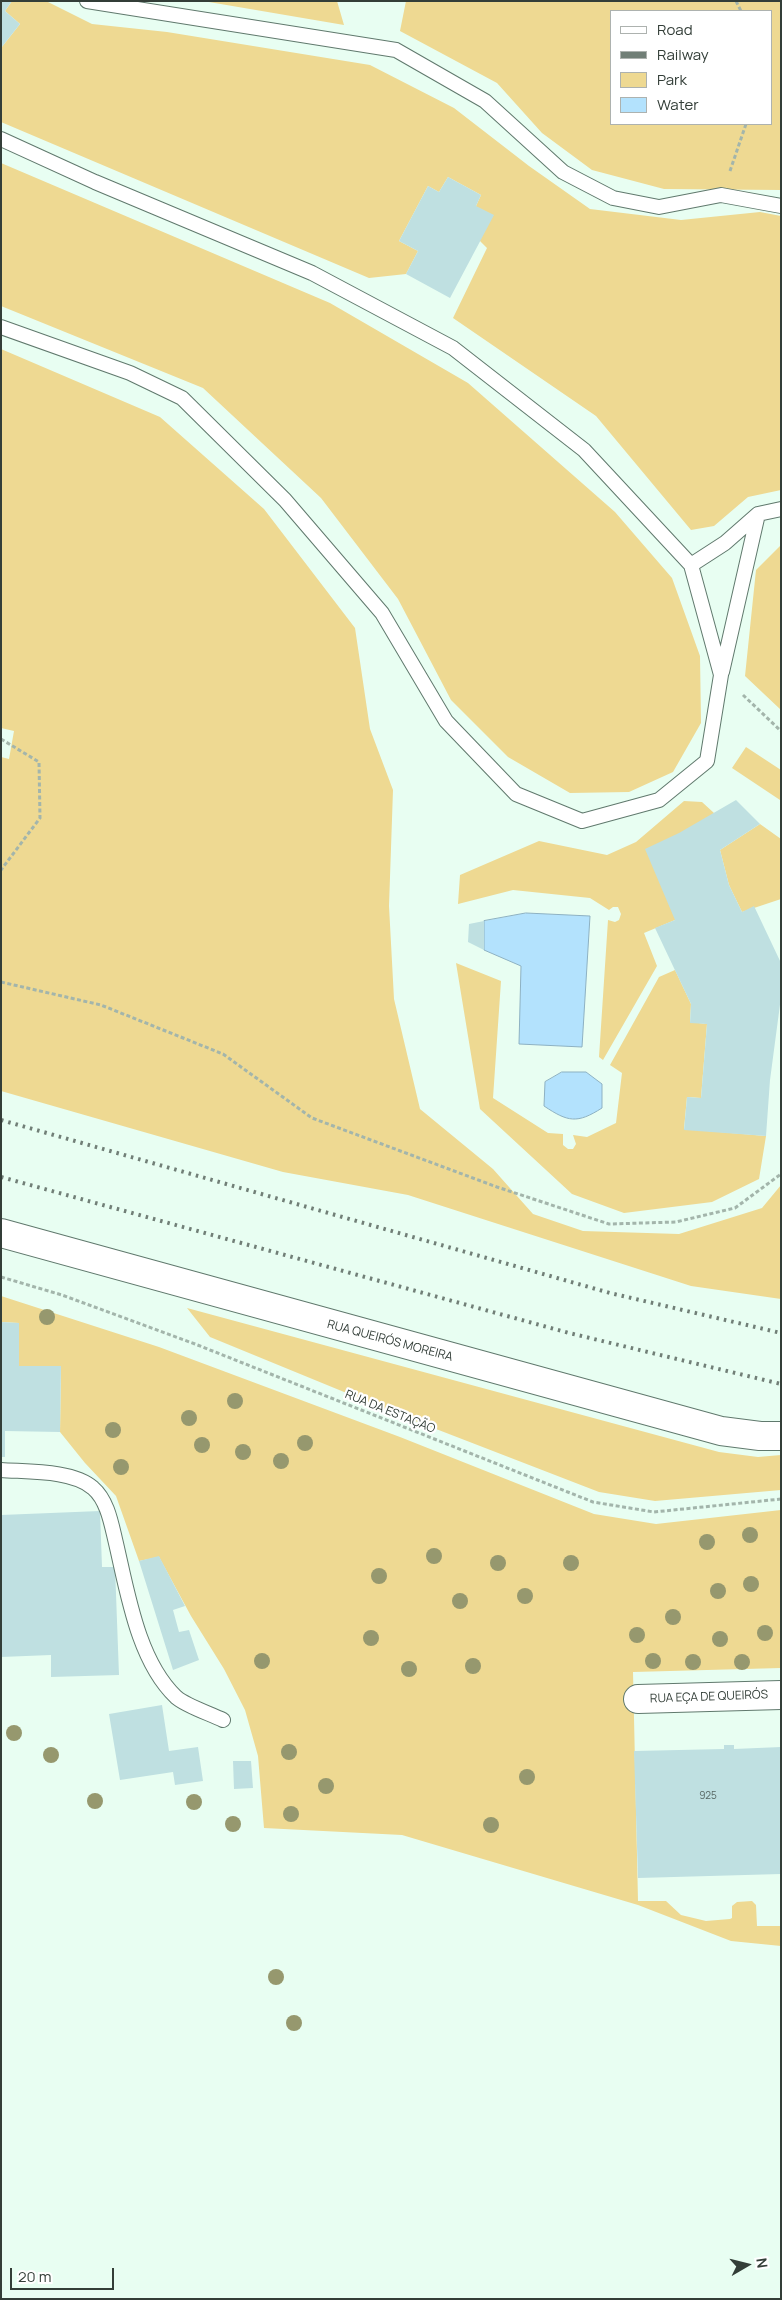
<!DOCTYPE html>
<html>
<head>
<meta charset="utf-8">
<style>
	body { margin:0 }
	#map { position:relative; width:782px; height:2300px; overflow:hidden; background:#e8fef2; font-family:Manrope,sans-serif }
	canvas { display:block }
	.frame { position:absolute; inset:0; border:2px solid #333e38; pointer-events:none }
	.legend { position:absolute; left:610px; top:10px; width:162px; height:115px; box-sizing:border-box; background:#fff; border:1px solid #adb2af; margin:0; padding:6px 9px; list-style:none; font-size:15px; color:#333e38 }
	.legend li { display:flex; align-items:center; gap:10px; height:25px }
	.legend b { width:25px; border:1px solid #adb2af }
	.north { position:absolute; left:722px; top:2240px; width:50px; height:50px; -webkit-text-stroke:4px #fff; paint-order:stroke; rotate:82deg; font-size:14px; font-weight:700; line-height:20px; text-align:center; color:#333e38 }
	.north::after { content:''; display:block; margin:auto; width:18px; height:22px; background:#333e38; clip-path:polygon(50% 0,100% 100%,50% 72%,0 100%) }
	.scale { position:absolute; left:10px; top:2268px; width:104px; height:22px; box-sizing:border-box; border:2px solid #333e38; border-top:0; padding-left:6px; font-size:15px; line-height:18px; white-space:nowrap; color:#333e38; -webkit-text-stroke:4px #fff; paint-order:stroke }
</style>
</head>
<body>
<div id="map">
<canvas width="782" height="2300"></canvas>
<div class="frame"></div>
<ul class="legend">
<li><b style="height:6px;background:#fff"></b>Road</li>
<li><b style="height:6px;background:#717f77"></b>Railway</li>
<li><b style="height:14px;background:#eed992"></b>Park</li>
<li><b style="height:14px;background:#b3e2fd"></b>Water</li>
</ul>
<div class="north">N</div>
<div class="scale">20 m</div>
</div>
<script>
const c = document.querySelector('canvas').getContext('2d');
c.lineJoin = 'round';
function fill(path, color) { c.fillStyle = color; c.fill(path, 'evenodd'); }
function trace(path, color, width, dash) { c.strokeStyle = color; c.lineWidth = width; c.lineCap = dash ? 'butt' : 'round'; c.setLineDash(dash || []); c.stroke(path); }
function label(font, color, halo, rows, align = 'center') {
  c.font = font + ' Manrope,sans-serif'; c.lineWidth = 4.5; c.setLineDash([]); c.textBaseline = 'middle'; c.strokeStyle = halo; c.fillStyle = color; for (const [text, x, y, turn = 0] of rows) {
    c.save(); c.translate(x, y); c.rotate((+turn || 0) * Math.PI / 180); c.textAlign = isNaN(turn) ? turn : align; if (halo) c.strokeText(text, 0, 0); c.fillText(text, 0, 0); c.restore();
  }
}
fill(new Path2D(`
	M12,1h34l46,23 75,8 203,33 84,43 75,58 61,43 91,11 79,-8 21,4v274l-33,7 -34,29 -23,4 -95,-114 -143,-98 34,-70 -7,-7 -4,-35 5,-11 -33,-18 -9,15 -11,-6 -29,55 19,10 -12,23 -37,4 -368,-156v-74l19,-24 -15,-13z
	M203,1h134l7,24z
	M406,1h375v189l-117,-1 -72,-19 -50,-37 -45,-50 -97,-52zM611,11h160v113h-160z
	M1,163l329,140 138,80 147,129 57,66 28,78 1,67 -28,49 -44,20 -59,1 -62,-36 -57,-57 -53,-101 -77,-101 -118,-110 -202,-82z
	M1,349l159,68 104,92 91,119 15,101 23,61 -4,116 5,93 26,110 73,60 40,45 50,17 96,3 83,-26 19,-23v114l-90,-13 -283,-91 -125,-23 -282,-81v-334l8,2 5,-28 -13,-3z
	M781,545v165l-36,-34 11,-106z
	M746,747l35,23 -1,30 -48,-32z
	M684,801l18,1 12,11 -39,107 -31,13 13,33 -54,94 -4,-3 9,-137 7,2 4,-2 2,-6 -3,-7h-5l-4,3 -19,-12 -77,-8 -55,14 2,-29 79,-34 68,14 29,-13z
	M760,824l21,15v60l-39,13 -13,-27 -9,-35z
	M456,963l45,18 -8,117 55,35 15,1v11l5,4h5l3,-5 -3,-9 14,2 29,-14 6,-50 -12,-8 49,-88 16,-7 16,34 -1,18 17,2 -6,74 -14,-1 -3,32 82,7 -7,43 -47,23 -88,11 -52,-19 -92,-85z
	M1,1296l158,51 241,90 194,77 62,10 125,-14v158l-148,4 5,229h28l15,14 25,6 24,-2 2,-1v-12l5,-4 15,-1 4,4 1,21h24v20l-50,-5 -93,-36 -236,-70 -138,-7 -6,-72 -13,-46 -21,-41 -33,-53 -32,-59 -20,4 -23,-65 -31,-33 -25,-31 1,-66h-42v-43l-18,-1z
	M187,1308l532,144 39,5 23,-2v35l-126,11 -56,-9 -194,-75 -195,-80z`), '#eed992');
const water = new Path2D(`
	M526,913l64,3 -8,131 -63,-3 2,-78 -37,-16v-29z
	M562,1072h24l16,12v24c-25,16 -34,14 -58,-2l1,-24z`);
fill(water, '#b3e2fd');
trace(water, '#8db1c2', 1);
fill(new Path2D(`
	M1,1h11l-7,10 15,13 -19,24z
	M448,177l33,18 -5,11 18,9 -44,83 -44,-24 12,-23 -19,-10 29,-55 11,6z
	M736,800l24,24 -40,26 9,35 13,27 12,-6 27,57v34l-11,83 -4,56 -82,-6 3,-33 14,1 6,-74 -17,-1 1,-19 -36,-76 20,-8 -30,-71 34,-16z
	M484,921v29l-16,-8 1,-18z
	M1,1322l18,1v43h42l-1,66 -55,-1v26h-4z
	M100,1511l2,56h13l4,108 -68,2v-22l-50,2v-142z
	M159,1556l26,50 -12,4 6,22 10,-2 10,30 -26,10 -34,-109z
	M162,1705l7,46 29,-4 5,34 -28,4 -2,-13 -53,8 -11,-66z
	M724,1745h10v4l47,-2v127l-143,4 -4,-127 90,-2z
	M233,1761h18l2,27 -19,1z`), '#bfe0e1');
const lane = new Path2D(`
	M87,1l309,49 89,51 78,71 50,26 46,9 62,-12 60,11
	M1,139l94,43 217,91 141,75 131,102 107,115 30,110 -14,86 -48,39 -77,21 -66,-27 -70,-73 -64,-108 -97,-113 -103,-102 -52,-25 -129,-46
	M691,565l34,-22 33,-29 23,-5
	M722,672l36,-158
	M1,1470c26,2 72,0 92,18 14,12 18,34 22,51 12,50 22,121 61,158 10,9 35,17 47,23`);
const street = new Path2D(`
	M638,1699l143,-4`);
const secondary = new Path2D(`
	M1,1233l720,198 39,5h21`);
trace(lane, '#60796d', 16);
trace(street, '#60796d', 30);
trace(secondary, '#60796d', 30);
trace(new Path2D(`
	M736,1l5,10
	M730,171l16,-47
	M743,695l38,36
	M1,739l38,23 1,56 -39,52
	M1,982l100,23 122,49 89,64 185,69 112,37 67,-2 59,-14 46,-34
	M1,1277l61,18 133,49 398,158 61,10 127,-13`), '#a3b5ab', 3, [4, 2.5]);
trace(lane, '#fff', 14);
trace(street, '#fff', 28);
trace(secondary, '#fff', 28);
trace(new Path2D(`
	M1,1120l609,173 171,40
	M1,1177l568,156 212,51`), '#717f77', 4, [2.5, 5]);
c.fillStyle = '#96986e';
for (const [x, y] of [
	[47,1317],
	[235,1401],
	[189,1418],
	[113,1430],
	[305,1443],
	[202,1445],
	[243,1452],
	[281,1461],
	[121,1467],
	[750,1535],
	[707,1542],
	[434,1556],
	[498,1563],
	[571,1563],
	[379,1576],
	[751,1584],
	[718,1591],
	[525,1596],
	[460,1601],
	[673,1617],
	[765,1633],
	[637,1635],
	[371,1638],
	[720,1639],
	[262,1661],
	[653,1661],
	[693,1662],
	[742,1662],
	[473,1666],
	[409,1669],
	[14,1733],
	[289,1752],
	[51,1755],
	[527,1777],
	[326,1786],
	[95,1801],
	[194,1802],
	[291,1814],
	[233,1824],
	[491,1825],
	[276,1977],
	[294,2023]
]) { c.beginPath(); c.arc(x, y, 8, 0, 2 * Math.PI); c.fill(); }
label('10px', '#566662', null, [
	["925",708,1796]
]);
label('12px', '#333e38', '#fff', [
	["RUA QUEIRÓS MOREIRA",390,1341,15],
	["RUA DA ESTAÇÃO",390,1412,22],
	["RUA EÇA DE QUEIRÓS",709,1697,-2]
]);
</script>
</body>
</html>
